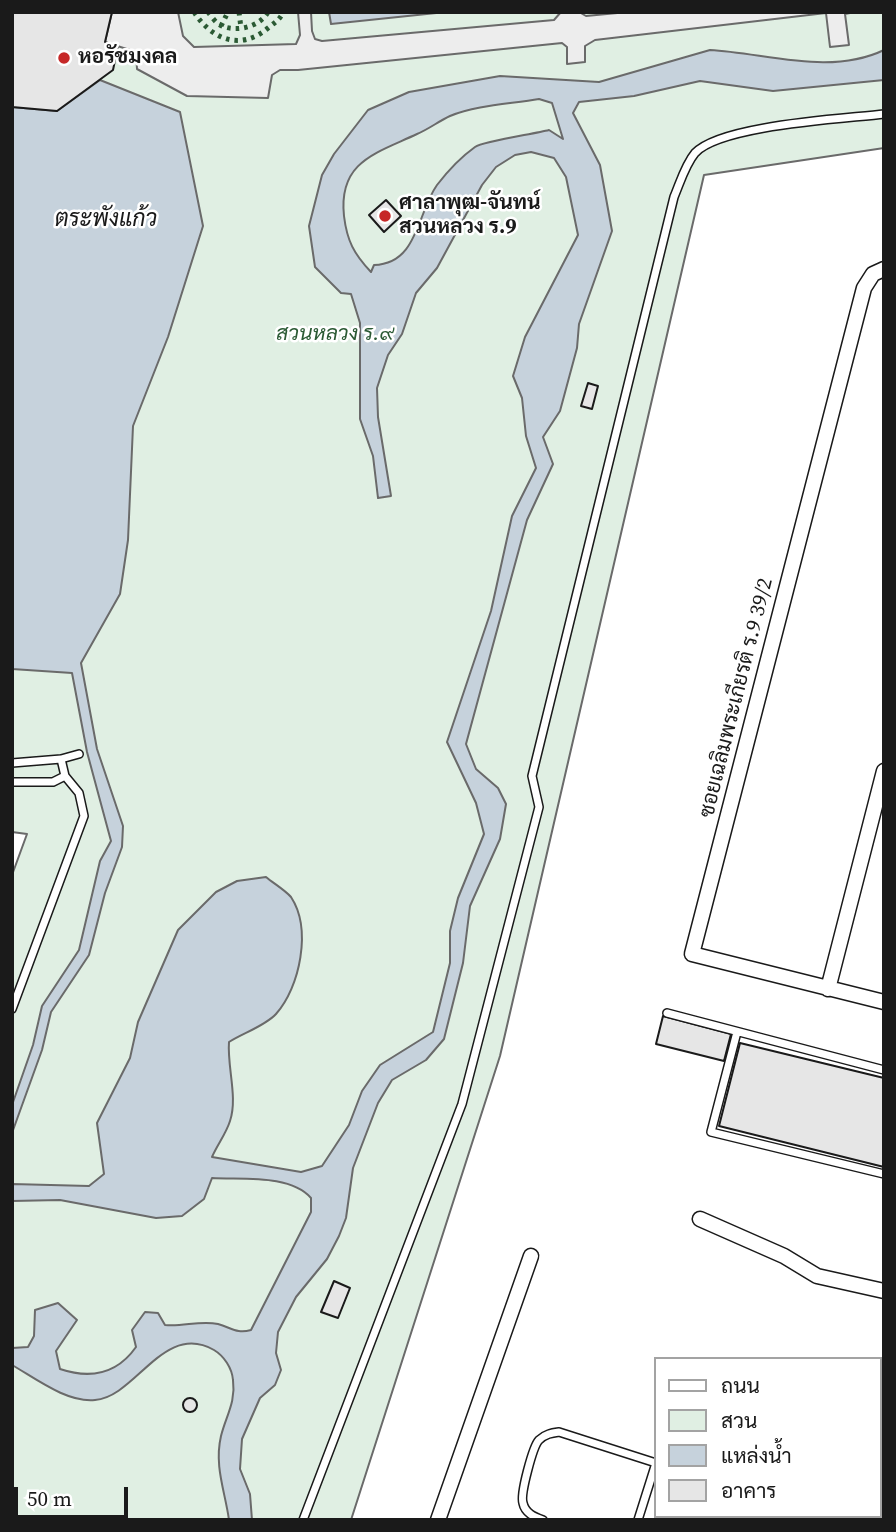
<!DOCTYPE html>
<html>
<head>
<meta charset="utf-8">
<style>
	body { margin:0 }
	#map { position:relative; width:896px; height:1532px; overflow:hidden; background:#fff; font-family:"Source Serif 4",Sarabun,serif }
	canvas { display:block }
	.frame { position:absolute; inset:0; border:14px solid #1a1a1a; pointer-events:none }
	.legend { position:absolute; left:654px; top:1357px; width:228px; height:161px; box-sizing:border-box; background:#fff; border:2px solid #a3a3a3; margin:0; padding:9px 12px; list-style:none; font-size:21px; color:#1a1a1a }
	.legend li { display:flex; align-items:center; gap:14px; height:35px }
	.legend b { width:35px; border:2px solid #a3a3a3 }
	.scale { position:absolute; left:14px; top:1487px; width:114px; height:32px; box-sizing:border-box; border:4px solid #1a1a1a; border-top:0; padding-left:9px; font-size:21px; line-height:24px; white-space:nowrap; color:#1a1a1a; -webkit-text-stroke:5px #fff; paint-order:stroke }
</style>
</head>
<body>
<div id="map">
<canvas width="896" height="1532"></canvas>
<div class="frame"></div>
<ul class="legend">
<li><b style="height:9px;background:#fff"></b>ถนน</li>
<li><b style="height:19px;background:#e0efe3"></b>สวน</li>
<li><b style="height:19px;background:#c6d2dc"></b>แหล่งน้ำ</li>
<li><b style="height:19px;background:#e6e6e6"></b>อาคาร</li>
</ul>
<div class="scale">50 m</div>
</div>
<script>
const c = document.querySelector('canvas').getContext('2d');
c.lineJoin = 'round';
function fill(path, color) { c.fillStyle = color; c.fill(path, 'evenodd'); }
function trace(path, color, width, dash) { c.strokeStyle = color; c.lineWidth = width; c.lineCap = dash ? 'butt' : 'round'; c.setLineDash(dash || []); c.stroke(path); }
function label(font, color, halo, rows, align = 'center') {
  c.font = font + ' "Source Serif 4",Sarabun,serif'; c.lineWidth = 5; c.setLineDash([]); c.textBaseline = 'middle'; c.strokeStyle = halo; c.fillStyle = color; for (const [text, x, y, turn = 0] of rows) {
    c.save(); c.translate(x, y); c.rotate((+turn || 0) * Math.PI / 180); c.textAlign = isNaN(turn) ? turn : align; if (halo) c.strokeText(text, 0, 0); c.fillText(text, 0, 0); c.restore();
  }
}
const green = new Path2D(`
	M12,12h872v136l-180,27 -204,881 -149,464h-339v-645l15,-41 -15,-2z`);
fill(green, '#e0efe3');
trace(green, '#6a6a6a', 2);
const parking = new Path2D(`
	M112,12h66l5,24 11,11 102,-3 4,-9 -2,-23h13l1,19 3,8 7,2 232,-21 7,-8h18l7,4 42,-4h227l-10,2 4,31 -19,2 -4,-34 -231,27 -10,6v16l-18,2v-17l-5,-4 -264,27h-18l-8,5 -4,23 -81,-2 -50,-27 -1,-17 -31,-10z`);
fill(parking, '#ededed');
trace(parking, '#6a6a6a', 2);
const water = new Path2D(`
	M329,12h117l-115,12z
	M710,50c56,3 120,26 174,0v30l-111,11 -73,-10 -66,15 -55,6 -6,11 27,52 12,66 -33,93 -2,24 -17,63 -17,26 10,27 -26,56 -61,224 10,25 22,19 8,16 -6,35 -30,67 -7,57 -19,76 -18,21 -34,20 -14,23 -25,65 -7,50 -7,18 -12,23 -31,38 -18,35 -2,21 5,17 -6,15 -15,13 -18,41 -2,30 10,25 2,26h-23c-4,-29 -15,-54 -8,-84 5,-20 15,-34 12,-56 -1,-12 -9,-24 -19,-30 -50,-29 -78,47 -119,50 -28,3 -60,-22 -83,-35v-17l16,-1 6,-11 1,-26 23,-7 19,17 -21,31 4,18c30,10 57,5 76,-22l-4,-17 13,-18 13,1 7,12c18,2 35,-5 53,-1 14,4 19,10 33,6l60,-118v-14c-21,-24 -69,-18 -99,-20l-8,21 -22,17 -26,2 -96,-18 -48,1v-17l77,2 15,-12 -7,-51 33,-65 8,-36 40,-92 38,-38 21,-11 29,-4c7,6 19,13 25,20 21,32 9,90 -15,117 -11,12 -33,19 -47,28 -2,25 9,55 1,79 -4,13 -13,24 -18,36l89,15 21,-6 27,-41 13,-34 18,-26 53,-33 17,-69v-32l8,-33 26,-64 -8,-31 -29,-61 44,-131 21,-95 24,-48 -10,-32 -4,-38 -9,-22 12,-39 53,-102 -12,-58 -12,-19 -23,-6 -16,3 -19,12 -14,18 -45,83 -21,25 -14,41 -14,21 -11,33 1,29 13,79 -13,2 -5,-42 -13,-37v-96l-9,-29 -10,-1 -26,-26 -6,-41 13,-51 12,-21 34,-44 41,-18 91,-16 99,6zM539,99l13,4 11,36 -14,-9c-15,4 -65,11 -74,17 -14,10 -28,25 -38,38 -20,28 -19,79 -63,80l-3,7c-17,-18 -24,-31 -27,-56 -6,-55 33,-63 73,-82 12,-5 22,-13 33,-18 27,-11 61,-12 89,-17z
	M100,80l80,32 23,114 -35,111 -35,89 -5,114 -8,54 -39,69 16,86 26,77 -1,21 -17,46 -16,62 -38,57 -9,38 -30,83v-28l21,-60 9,-39 37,-56 21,-89 11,-20 -24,-89 -15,-79 -60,-4v-562l45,4z`);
fill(water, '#c6d2dc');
trace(water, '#6a6a6a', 2);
const building = new Path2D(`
	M12,12h100l-7,30 13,4 -5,24 -56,41 -45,-4z
	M386,200l15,16 -17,16 -15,-17z
	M588,383l10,3 -6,23 -11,-3z
	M663,1016l68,18 -7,27 -68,-17z
	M740,1043l144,35v89l-165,-41z
	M334,1281l16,7 -12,30 -17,-6z
	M183 1405a7 7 0 1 1 14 0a7 7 0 1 1-14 0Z`);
fill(building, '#e6e6e6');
trace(building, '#1a1a1a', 2);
const lane = new Path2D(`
	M12,763l49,-4
	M12,782h41l12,-6
	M12,1009l72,-193 -5,-23 -14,-17 -4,-17 18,-5
	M667,1013l217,57
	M737,1032l-26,100 173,42
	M880,1516l4,1
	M303,1520l159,-416 77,-297 -7,-31 142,-579c6,-14 11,-32 21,-44 26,-28 148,-34 189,-39
	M543,1520c-9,-3 -18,-7 -20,-17 -3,-9 10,-57 16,-63 6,-6 13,-7 20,-8l97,31 -18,57`);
const street = new Path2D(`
	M884,269l-11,5 -9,14 -172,666 192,48
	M828,989l56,-218
	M700,1219l84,37 33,20 67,15
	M438,1520l93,-264`);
trace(lane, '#1a1a1a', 10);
trace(street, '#1a1a1a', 17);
trace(lane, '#fff', 7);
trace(street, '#fff', 14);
trace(new Path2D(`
	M194,12c18,28 47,39 74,16 6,-5 12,-8 15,-16
	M208,12c3,4 8,11 12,13 15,8 40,2 48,-13
	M239,12l2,16
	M221,26l7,-14`), '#2b5a34', 5, [3.5, 5]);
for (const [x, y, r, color] of [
	[64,58,7,"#c62828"],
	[385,216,7,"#c62828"]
]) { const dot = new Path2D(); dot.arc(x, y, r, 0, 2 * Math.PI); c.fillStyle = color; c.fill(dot); trace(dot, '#fff', 2.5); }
label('bold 21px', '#1a1a1a', '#fff', [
	["หอรัชมงคล",78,58],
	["ศาลาพุฒ-จันทน์",399,204],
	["สวนหลวง ร.9",399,228]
], 'left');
label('italic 21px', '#2b5a34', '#fff', [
	["สวนหลวง ร.๙",335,335]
]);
label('21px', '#1a1a1a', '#fff', [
	["ซอยเฉลิมพระเกียรติ ร.9 39/2",737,698,-76]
]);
label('italic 23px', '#1a1a1a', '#fff', [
	["ตระพังแก้ว",106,220]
]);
</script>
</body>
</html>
